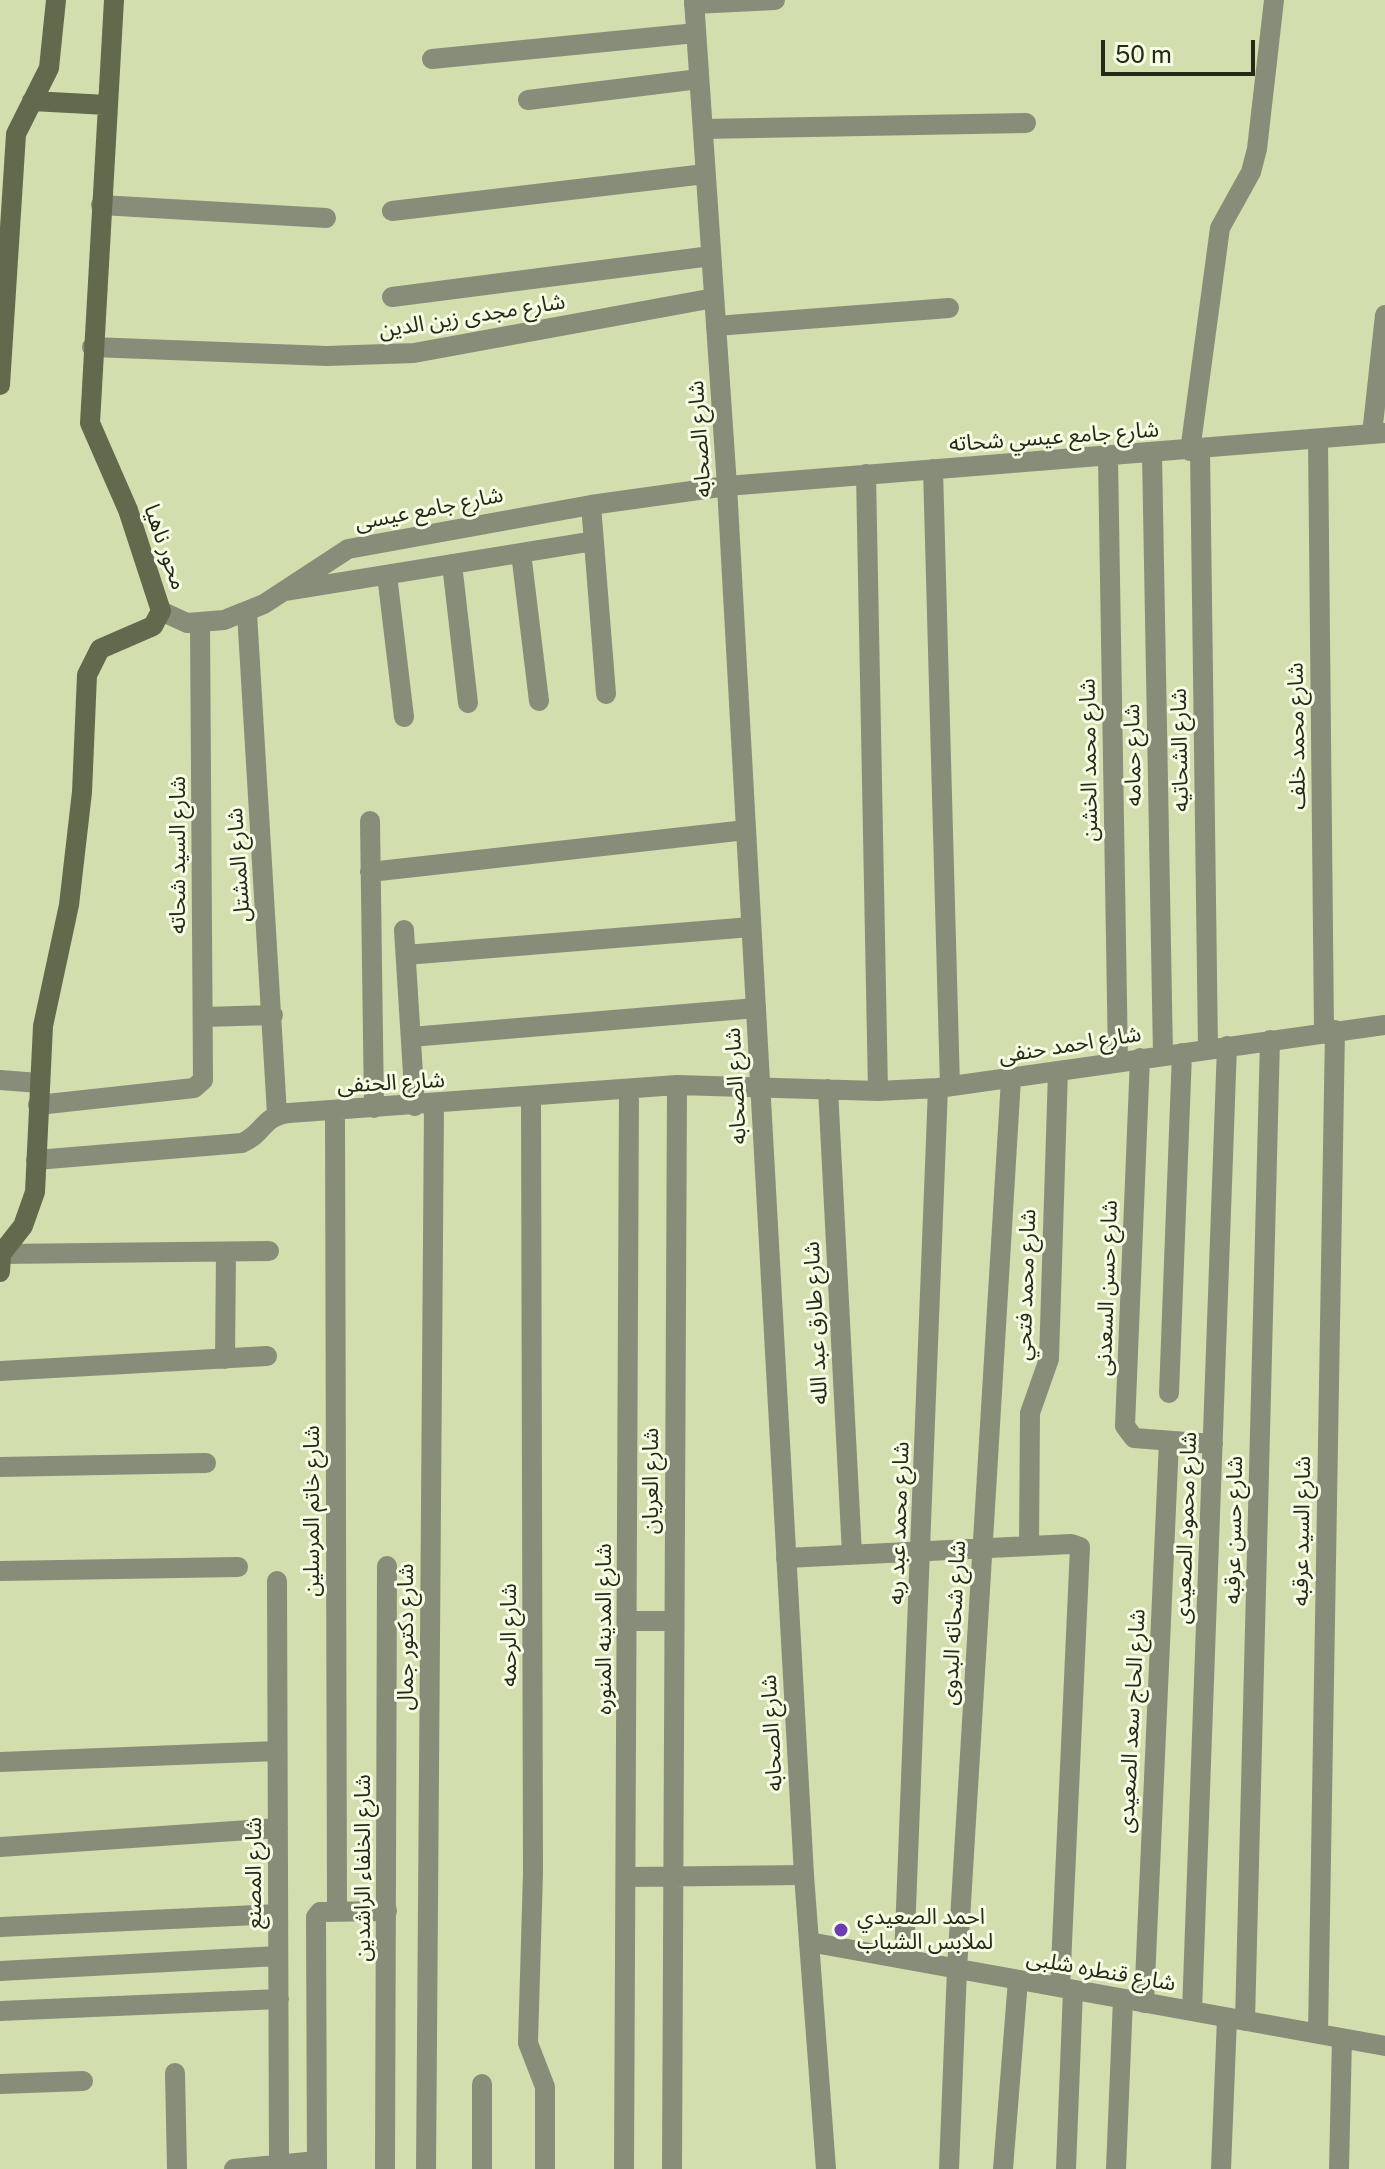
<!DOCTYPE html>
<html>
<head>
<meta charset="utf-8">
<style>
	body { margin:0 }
	#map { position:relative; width:1385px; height:2169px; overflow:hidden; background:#d3deae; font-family:"Public Sans",sans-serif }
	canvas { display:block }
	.scale { position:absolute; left:1101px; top:40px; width:154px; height:36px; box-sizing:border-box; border:4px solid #252917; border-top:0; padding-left:10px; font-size:24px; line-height:28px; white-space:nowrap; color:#252917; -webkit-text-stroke:6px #f6fce4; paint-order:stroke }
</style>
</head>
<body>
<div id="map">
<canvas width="1385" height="2169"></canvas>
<div class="scale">50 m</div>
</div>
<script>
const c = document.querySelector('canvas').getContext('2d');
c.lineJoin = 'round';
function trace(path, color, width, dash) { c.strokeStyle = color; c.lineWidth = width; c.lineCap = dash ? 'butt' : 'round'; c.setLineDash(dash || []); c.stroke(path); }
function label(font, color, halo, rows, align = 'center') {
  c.font = font + ' "Public Sans","Noto Sans Arabic",sans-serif'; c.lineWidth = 6; c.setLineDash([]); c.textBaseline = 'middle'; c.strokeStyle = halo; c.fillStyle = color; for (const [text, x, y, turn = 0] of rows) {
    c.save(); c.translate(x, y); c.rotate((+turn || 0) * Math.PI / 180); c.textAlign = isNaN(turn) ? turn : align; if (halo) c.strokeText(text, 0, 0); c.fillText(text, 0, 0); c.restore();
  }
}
trace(new Path2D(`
	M694,4l81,-4
	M432,59l264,-26
	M528,100l171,-21
	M703,129l323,-6
	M101,205l225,13
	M392,211l313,-37
	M392,297l319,-41
	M716,326l233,-18
	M92,347l235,9 87,-3 300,-55
	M1372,434l13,-119
	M1318,439l6,592
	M1200,450l8,599
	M1190,451l30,-223 31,-56 6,-23 17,-149
	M1152,454l11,601
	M1108,458l10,603
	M933,469l17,617
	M866,474l12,617
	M591,505l15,189
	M521,553l18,148
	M452,564l16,139
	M387,575l17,142
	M286,591l308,-50
	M161,611l26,12 37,-3 40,-16 84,-55 243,-44 136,-19 658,-53
	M247,613l30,501
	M370,821l4,287
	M370,872l376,-42
	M404,930l11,176
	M406,955l345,-28
	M203,1017l70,-2
	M411,1037l345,-29
	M1140,1058l-15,368 9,12 79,6
	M0,1080l39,3
	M828,1089l24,465
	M531,1097l2,776 -5,170 17,44v82
	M38,1105l156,-17 9,-8 -3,-457
	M335,1110l2,801
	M36,1160l206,-17c22,-9 20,-27 47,-30l388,-28 201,6 60,-3 447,-63
	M1,1254l268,-3
	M225,1359l1,-107
	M0,1371l267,-15
	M1169,1393l13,-340
	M0,1467l206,-4
	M1029,1546l1,-133 19,-54 9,-288
	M786,1558l285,-14 9,3 -20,440
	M0,1571l238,-4
	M277,1581l2,584
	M629,1621h45
	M0,1762l277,-11
	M0,1847l278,-19
	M627,1877l177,-2
	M0,1927l278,-13
	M809,1942l576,104
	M904,1959l34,-871
	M0,1971l278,-15
	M1144,2003l25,-562
	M0,2011l279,-12
	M1192,2011l35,-965
	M1245,2021l25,-981
	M1318,2034l17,-1004
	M175,2073l2,96
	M0,2084l83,-3
	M234,2169l83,-8
	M317,2169l-1,-252 4,-5 67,-1
	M385,2169l2,-603
	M426,2169l8,-1064
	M482,2169v-85
	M624,2169l5,-1080
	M672,2169l5,-1084
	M949,2169l8,-200 54,-890
	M1003,2169l15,-189
	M1066,2169l7,-179
	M1116,2169l7,-170
	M1221,2169l6,-151
	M1339,2169l3,-131`), '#888d79', 20);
trace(new Path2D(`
	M694,0l33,486 77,1389 22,294`), '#888d79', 20);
trace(new Path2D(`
	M32,101l75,4
	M0,385l16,-251 33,-66 7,-68
	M0,1272l1,-18 22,-28 12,-34 8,-166 26,-121 13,-113 5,-117 13,-26 53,-23 8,-15 -33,-101 -38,-87 24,-423`), '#63694c', 20);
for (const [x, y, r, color] of [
	[841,1930,8,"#6e3db4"]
]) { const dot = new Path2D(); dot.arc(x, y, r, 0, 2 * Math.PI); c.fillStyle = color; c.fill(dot); trace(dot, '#f6fce4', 3); }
label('22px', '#252917', '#f6fce4', [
	["شارع مجدى زين الدين",472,316,-9],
	["شارع جامع عيسي شحاته",1054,437,-4],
	["شارع الصحابه",700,439,-94],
	["شارع جامع عيسى",429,509,-11],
	["محور ناهيا",165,547,71],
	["شارع محمد خلف",1297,736,-91],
	["شارع الشحاتيه",1180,750,-91],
	["شارع حمامه",1133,755,-91],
	["شارع محمد الخشن",1089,760,-91],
	["شارع السيد شحاته",178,855,-90],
	["شارع المشتل",239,865,-94],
	["شارع احمد حنفى",1070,1045,-9],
	["شارع الحنفى",391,1083,-3],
	["شارع الصحابه",736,1086,-93],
	["شارع محمد فتحي",1026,1285,-88],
	["شارع حسن السعدنى",1107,1288,-88],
	["شارع طارق عبد الله",816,1323,-93],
	["شارع العريان",651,1481,-90],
	["شارع خاتم المرسلين",312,1511,-90],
	["شارع محمد عبد ربه",899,1523,-88],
	["شارع محمود الصعيدى",1186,1528,-88],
	["شارع حسن عرقبه",1234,1530,-89],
	["شارع السيد عرقبه",1302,1531,-89],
	["شارع شحاته البدوى",954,1623,-87],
	["شارع المدينه المنوره",604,1629,-90],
	["شارع الرحمه",509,1635,-90],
	["شارع دكتور جمال",406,1637,-90],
	["شارع الحاج سعد الصعيدى",1132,1721,-87],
	["شارع الصحابه",772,1733,-93],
	["شارع الخلفاء الراشدين",363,1868,-90],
	["شارع المصنع",254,1873,-90],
	["شارع قنطره شلبى",1101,1971,10]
]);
label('22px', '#252917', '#f6fce4', [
	["احمد الصعيدي",857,1917],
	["لملابس الشباب",857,1942]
], 'left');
</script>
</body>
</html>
